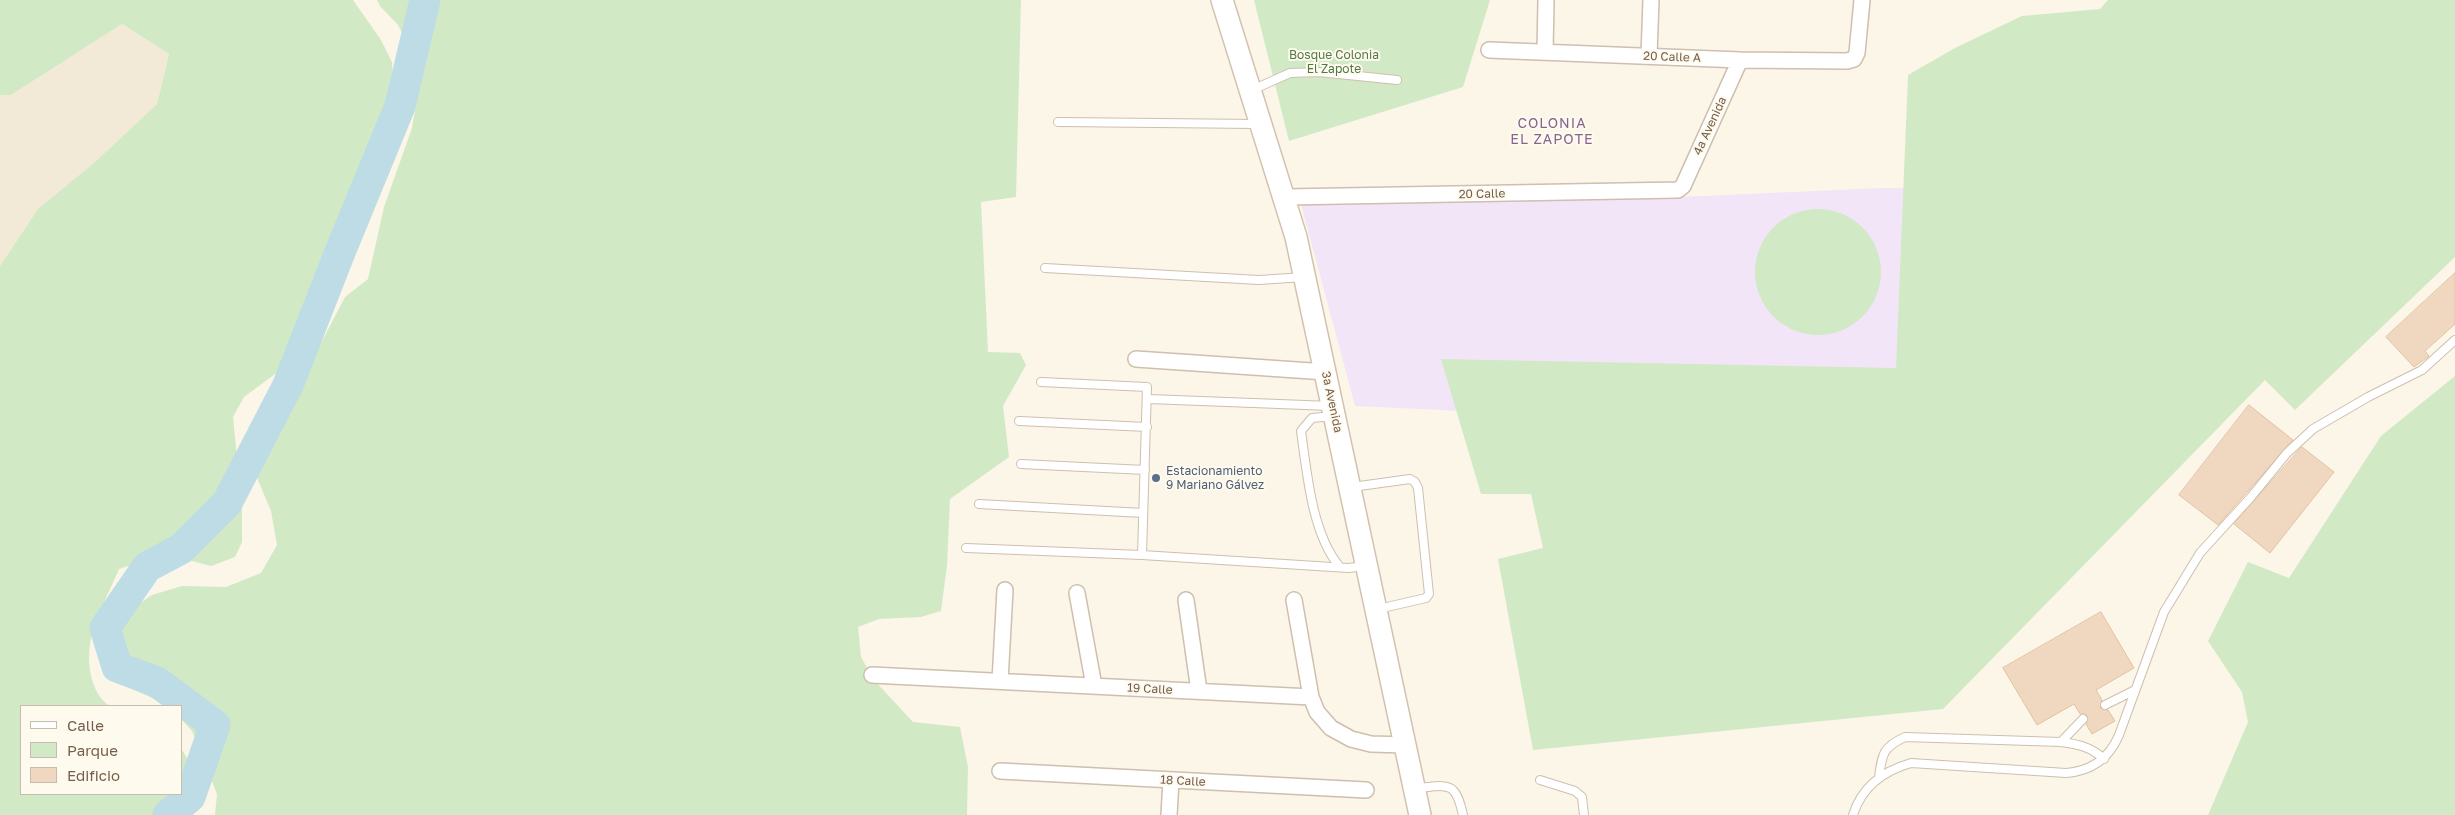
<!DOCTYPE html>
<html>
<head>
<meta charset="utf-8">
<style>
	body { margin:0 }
	#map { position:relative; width:2455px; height:815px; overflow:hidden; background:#fcf6e8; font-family:"Golos Text",sans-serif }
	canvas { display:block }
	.legend { position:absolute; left:20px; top:705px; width:162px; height:90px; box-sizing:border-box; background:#fefaee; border:1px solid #c7bcad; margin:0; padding:6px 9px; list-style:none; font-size:15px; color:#755f4c }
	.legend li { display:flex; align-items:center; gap:10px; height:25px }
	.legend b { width:25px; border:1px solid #c7bcad }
</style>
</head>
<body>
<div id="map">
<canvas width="2455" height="815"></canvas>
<ul class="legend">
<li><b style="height:6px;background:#fff"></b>Calle</li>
<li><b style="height:14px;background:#d2e9c6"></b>Parque</li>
<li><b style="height:14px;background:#f0d8c0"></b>Edificio</li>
</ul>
</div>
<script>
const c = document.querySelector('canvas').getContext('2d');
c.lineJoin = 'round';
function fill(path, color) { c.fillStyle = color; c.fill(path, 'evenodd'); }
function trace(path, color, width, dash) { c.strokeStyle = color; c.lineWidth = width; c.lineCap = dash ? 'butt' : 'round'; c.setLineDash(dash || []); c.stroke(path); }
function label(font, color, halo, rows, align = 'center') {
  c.font = font + ' "Golos Text",sans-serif'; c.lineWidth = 4; c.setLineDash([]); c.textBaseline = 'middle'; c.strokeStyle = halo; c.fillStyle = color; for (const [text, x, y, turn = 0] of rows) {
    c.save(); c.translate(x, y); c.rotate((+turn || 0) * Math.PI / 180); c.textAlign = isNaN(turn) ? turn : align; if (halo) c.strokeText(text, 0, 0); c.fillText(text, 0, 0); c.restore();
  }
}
fill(new Path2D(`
	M122,24l47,30 -12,50 -62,58 -57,47 -38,57v-171h11z`), '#f3e9d7');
fill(new Path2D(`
	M1882,188l198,3 -58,268 -245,-33 -422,-20 -57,-213 141,3 241,1z`), '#f3e5f8');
fill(new Path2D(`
	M0,0h353l28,40 11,22 2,32 -3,34 -27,88 -25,65 -49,82 -46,34 -11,20 9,93v32l-7,15 -24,9 -27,-7 -31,-1 -34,11c-9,21 -23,48 -28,70 -5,21 -1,55 19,67h-89v88h160v-45c13,15 20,51 5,66h-186v-549l38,-57 57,-47 62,-58 12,-50 -47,-30 -111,71h-11z
	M377,0h644l-5,197 -35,5 7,150 32,1 6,12 -23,41 6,51 -59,42 -3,67 -6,45 -20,6 -42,2 -21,8 3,30 13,23 39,42 47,5 8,40 -1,48h-752l2,-21 -25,-63 -11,-12v-13h-11l-38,-17 -21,-30 9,-42 32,-22 30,-9 44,1 35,-14 16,-28 -6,-34 -16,-38 -8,-36 8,-22 29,-16 24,-31 37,-71 23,-18 16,-72 28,-79 5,-31 -5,-44 -14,-28 -18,-19z
	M1254,0h236l-27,87 -174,54z
	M2108,0h347v257l-160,153 -30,-30 -322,329 -410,41 -35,-191 45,-11 -12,-54h-50l-40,-135 455,9 12,-293 47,-27 67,-32 78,-7z
	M1755 272a63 63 0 1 1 126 0a63 63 0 1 1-126 0Z
	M2455,376v439h-247l40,-93 -6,-30 -34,-51 40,-79 41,16 92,-142z`), '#d2e9c6');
trace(new Path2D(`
	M168,815l22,-18 25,-72 -58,-43 -40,-15 -12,-39 42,-61 34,-18 46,-46 61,-118 52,-133 60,-146 25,-106`), '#bddce5', 31);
const building = new Path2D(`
	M2455,273v51l-30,27 4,5 -15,11 -28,-30z
	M2249,405l44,35 -75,85 -39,-30z
	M2302,447l32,25 -64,81 -36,-29z
	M2101,612l33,56 -38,22 6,10 -2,8 8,2 7,11 -23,13 -6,-10 2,-7 -3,-3h-5l-6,-10 -37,21 -34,-57z`);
fill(building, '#f0d8c0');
trace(building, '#e3c0a1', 1);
const lane = new Path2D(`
	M1252,90l38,-17 29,-1 78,8
	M1058,122l200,2
	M1045,268l214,12 45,-3
	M1041,382l106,5 -5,168
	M1149,399l182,7
	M1334,416l-22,2 -11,13c6,42 11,104 39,136
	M1019,421l128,6
	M1021,464l124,6
	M1352,487l58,-8 5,3 3,6 11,106 -3,4 -48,11
	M979,504l164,9
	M966,548l176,7 206,13 18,-2
	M2105,705l30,-15
	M2061,742l22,-23
	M1879,777c3,-23 4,-30 26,-40l156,5c17,2 30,5 43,17
	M1540,780l35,11 7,6 2,18
	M1415,788c33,-2 40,-9 48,27
	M1853,815c9,-29 30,-44 58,-52l155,10c25,-2 43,-14 53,-38l45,-123 36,-59 51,-56 36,-44 26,-24 55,-32 54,-27 33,-30`);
const street = new Path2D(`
	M1489,50l251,10 107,1 7,-2 3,-6 5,-53
	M1545,52l1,-52
	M1649,56l2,-56
	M1286,197l392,-7 5,-4 57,-126
	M1136,359l190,13
	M1077,593l17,93
	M1186,600l13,91
	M1294,600l17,97 6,15 14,16 20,11 20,5 35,1
	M872,675l439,22
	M1000,681l5,-91
	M1000,771l366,19
	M1169,815l2,-35`);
const secondary = new Path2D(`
	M1222,0l74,237 124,578`);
trace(lane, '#cebfae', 10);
trace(street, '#cebfae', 18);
trace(secondary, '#d2c1ae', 24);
trace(lane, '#fff', 8);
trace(street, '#fff', 15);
trace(secondary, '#fff', 21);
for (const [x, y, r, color] of [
	[1156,478,5,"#5c6f8a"]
]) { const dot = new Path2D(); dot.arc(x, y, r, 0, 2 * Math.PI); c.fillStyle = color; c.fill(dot); trace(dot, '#fefaee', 2); }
label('12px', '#507a44', '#fefaee', [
	["Bosque Colonia",1334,55],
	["El Zapote",1334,69]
]);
label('12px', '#755f4c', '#fefaee', [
	["20 Calle A",1672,57,2],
	["4a Avenida",1710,126,-65],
	["20 Calle",1482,194,-1],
	["3a Avenida",1332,402,78],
	["19 Calle",1150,689,3],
	["18 Calle",1183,781,3]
]);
label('12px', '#4e5e75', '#fefaee', [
	["Estacionamiento",1166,471],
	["9 Mariano Gálvez",1166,485]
], 'left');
c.letterSpacing = '1px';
label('14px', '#866591', '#fefaee', [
	["COLONIA",1552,124],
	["EL ZAPOTE",1552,140]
]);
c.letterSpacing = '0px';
</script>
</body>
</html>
